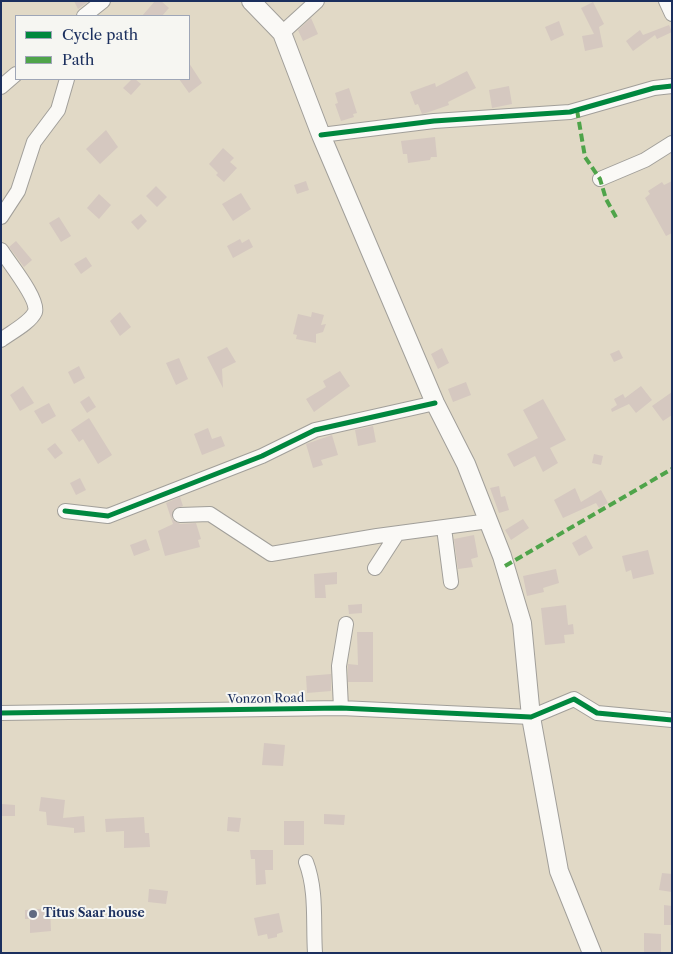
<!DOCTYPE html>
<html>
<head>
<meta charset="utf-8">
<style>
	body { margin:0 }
	#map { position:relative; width:673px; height:954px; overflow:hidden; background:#e1d9c6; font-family:"Libre Caslon Text",serif }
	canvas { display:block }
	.frame { position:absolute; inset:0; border:2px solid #1b2f5e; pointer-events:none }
	.legend { position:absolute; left:15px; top:15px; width:175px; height:65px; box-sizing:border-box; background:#f6f6f2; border:1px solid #9ea6b7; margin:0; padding:6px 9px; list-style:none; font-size:15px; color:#1b2f5e }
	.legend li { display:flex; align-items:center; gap:10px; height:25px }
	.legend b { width:25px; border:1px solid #9ea6b7 }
</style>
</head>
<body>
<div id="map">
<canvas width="673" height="954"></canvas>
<div class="frame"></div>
<ul class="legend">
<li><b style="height:6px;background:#00873e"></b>Cycle path</li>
<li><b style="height:6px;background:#4fa44a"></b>Path</li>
</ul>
</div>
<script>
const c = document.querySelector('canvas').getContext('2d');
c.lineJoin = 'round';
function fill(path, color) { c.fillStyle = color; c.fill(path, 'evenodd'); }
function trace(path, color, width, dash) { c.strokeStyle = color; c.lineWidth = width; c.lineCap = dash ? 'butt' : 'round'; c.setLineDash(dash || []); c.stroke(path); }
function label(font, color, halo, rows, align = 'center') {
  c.font = font + ' "Libre Caslon Text",serif'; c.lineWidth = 4; c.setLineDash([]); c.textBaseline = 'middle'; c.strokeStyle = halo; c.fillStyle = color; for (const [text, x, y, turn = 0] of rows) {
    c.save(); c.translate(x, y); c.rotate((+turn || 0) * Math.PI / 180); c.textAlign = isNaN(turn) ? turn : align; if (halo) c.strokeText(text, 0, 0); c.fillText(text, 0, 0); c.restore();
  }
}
fill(new Path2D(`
	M74,1h15l-11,8z
	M155,1h6l8,7 -7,8h-20z
	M593,2l11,22 -5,3 4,20 -18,4 -3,-15 12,-2 -13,-26z
	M311,18l7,16 -15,7 -5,-11z
	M559,21l5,14 -13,6 -6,-14z
	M669,25l3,7 -15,7 -2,-4 -22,16 -7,-10 14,-11 3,5z
	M189,63l13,20 -13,10 -10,-14h10z
	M467,71l9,17 -28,14 1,3 -23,8 -4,1 -4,-10 -3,1 -5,-13 25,-9 1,4z
	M132,79h3l6,5 -10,11 -8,-7z
	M509,86l3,18 -20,4 -3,-18z
	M349,88l8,25 -4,1 1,3 -13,4 -6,-17 3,-1 -3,-10z
	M106,130l12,17 -18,17 -14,-15z
	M435,137l2,20h-6l-1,3 -22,3 -1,-9h-4l-2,-13z
	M223,148l11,10 -4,4 7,6 -13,14 -8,-7 2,-2 -9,-9z
	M306,181l3,9 -12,4 -3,-9z
	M672,181v52l-6,3 -21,-38 5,-4 -2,-3 14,-9 2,3z
	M156,186l11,11 -10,10 -11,-11z
	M241,193l10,16 -18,12 -11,-17z
	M99,194l12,11 -12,14 -12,-11z
	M141,214l6,7 -9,9 -7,-8z
	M59,217l12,19 -10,6 -12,-19z
	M240,239l2,4 7,-4 4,8 -20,11 -6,-12z
	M16,241l16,19 -8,7 -15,-20z
	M86,257l6,9 -11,8 -7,-10z
	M120,312l11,15 -11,9 -10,-15z
	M312,312l12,3 -3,10 5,-1 -3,8 -7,2v9l-20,-4 1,-4 -4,-1 5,-20 13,3z
	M227,347l9,15 -14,7 1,19 -16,-31z
	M442,348l7,15 -11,6 -7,-15z
	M619,350l4,8 -9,4 -4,-8z
	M179,358l9,21 -12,6 -10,-22z
	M79,366l6,12 -11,6 -6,-12z
	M340,371l10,15 -36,26 -8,-13 20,-12 -3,-6z
	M466,382l5,13 -18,7 -5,-13z
	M23,386l11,17 -14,8 -10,-16z
	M641,386l11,14 -16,13 -7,-9 -17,8 -1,-3 6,-4 -3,-6 9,-5 2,4z
	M672,392v23l-9,6 -11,-15z
	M89,396l7,11 -9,6 -7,-11z
	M543,399l23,41 -16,8 8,15 -15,9 -8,-16 -21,11 -7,-13 31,-16 -15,-28z
	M49,403l7,13 -14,8 -8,-13z
	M89,418l23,37 -14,9 -15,-25 -4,3 -8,-12z
	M373,426l3,16 -18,4 -3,-16z
	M208,428l4,11 9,-3 4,10 -23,9 -8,-21z
	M332,435l6,20 -17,5 2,5 -10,3 -7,-24z
	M55,443l8,10 -8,6 -8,-10z
	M594,454l9,2 -2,9 -9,-2z
	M80,478l6,12 -10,5 -6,-12z
	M499,486l2,11 4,-1 4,14 -10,3 -9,-25z
	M575,488l6,14 20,-12 7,13 -9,5 -3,-5 -33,15 -9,-18z
	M180,497l3,9 -10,4 -1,9 8,5 16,-1 5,16 -3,1 2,7 -35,9 -7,-25 15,-7 -7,-21z
	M523,519l6,9 -18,12 -6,-10z
	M474,535l4,22 -7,2 2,8 -15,2 -4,-30z
	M586,535l7,13 -14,8 -7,-13z
	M146,539l4,11 -16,6 -4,-11z
	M648,550l6,24 -21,5 -2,-9 -5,2 -4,-16z
	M556,569l3,14 -16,5 1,4 -17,4 -4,-20z
	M337,572v12l-12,1 1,13h-11l-1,-24z
	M362,604v9l-13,1 -1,-9z
	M566,605l2,20 5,-1 1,10 -10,1 1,8 -20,2 -4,-37z
	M357,632h16v50h-25v-18l10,1z
	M331,674v17l-24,2 -1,-17z
	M264,743l21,2 -2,21 -21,-1z
	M41,797l24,3 -2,18 21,-2 1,16 -11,1v-5l-27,-3 -1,-13 -7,-1z
	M1,804l14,1v11h-14z
	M324,814l21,1 -1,10 -20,-1z
	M144,817l1,16h4l1,14 -26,1v-17l-18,1 -1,-13z
	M228,817l13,1 -2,14 -12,-1z
	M284,821h20v24h-20z
	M250,850h23v20h-8l1,14 -10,1 -1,-26h-4z
	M662,873l10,1v18l-13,-2z
	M149,889l19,2 -2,13 -18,-2z
	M664,905l8,1v19h-8z
	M50,908l1,23 -21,2v-14h-5v-9z
	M279,913l4,19 -6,2v3l-9,2 -1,-5 -9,2 -4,-18z
	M644,933l17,1v19h-17z`), '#d5c8c0');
const minor = new Path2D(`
	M666,1l6,13
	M84,16l19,-15
	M282,33l35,-32
	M1,87l15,-13
	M321,135l113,-14 136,-9 84,-24 18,-2
	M600,179l45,-19 27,-17
	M1,217l17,-26 16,-49 24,-32 9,-31
	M1,250c8,13 38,49 34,62 -5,11 -25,21 -34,28
	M65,511l43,5 154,-60 53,-26 120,-27
	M180,515l30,-1 61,40 106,-18 112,-15
	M444,528l7,54
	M375,568l22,-34
	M341,708l-2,-42 7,-42
	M1,713l340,-5 190,9 43,-18 23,14 75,7
	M306,862c11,29 7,60 9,91`);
const major = new Path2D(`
	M251,1l31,32 39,102 114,268 31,61 36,92 20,67 9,94 28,154 33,82`);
trace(minor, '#a19f9a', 16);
trace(major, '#a19f9a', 20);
trace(minor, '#faf9f6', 14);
trace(major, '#faf9f6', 18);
trace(new Path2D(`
	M577,110l8,47 15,22 6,20 11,20
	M505,566l167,-97`), '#4fa44a', 4, [8, 4]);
trace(new Path2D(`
	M321,135l113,-14 136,-9 84,-24 18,-2
	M65,511l43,5 154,-60 53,-26 120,-27
	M1,713l340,-5 190,9 43,-18 23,14 75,7`), '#00873e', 5);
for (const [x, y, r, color] of [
	[33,914,5,"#606a82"]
]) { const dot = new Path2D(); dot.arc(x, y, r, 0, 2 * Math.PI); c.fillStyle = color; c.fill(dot); trace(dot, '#f6f6f2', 2); }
label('12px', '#1b2f5e', '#f6f6f2', [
	["Vonzon Road",266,699,-1]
]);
label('bold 12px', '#1b2f5e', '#f6f6f2', [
	["Titus Saar house",43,914]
], 'left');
</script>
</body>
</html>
